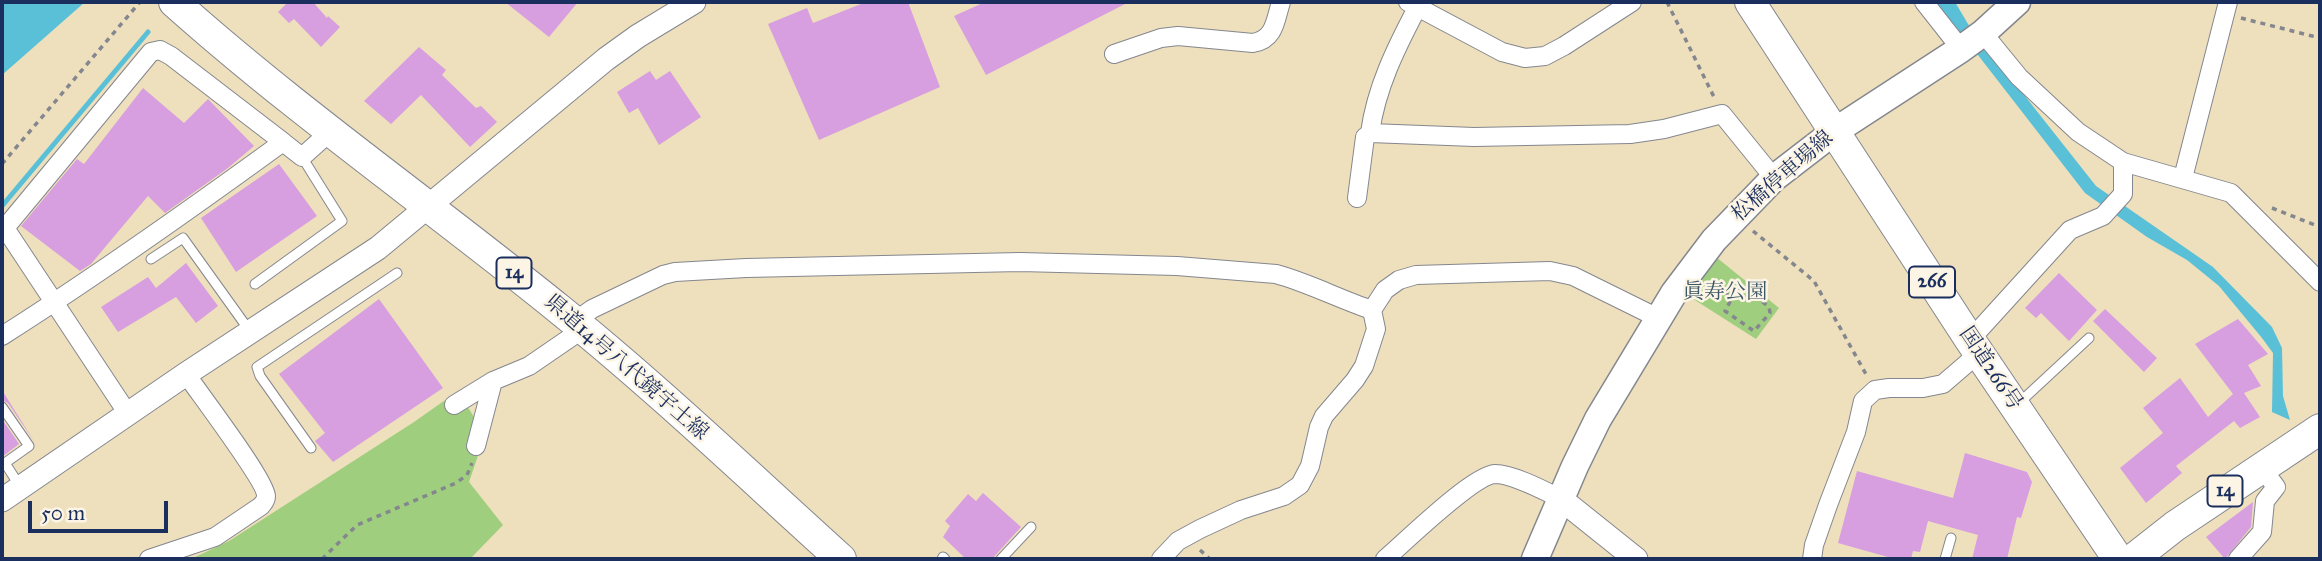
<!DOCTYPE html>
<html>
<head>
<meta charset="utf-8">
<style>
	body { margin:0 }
	#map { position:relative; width:2322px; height:561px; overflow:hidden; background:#eedfbd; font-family:"IM FELL Great Primer",serif }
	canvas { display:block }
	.frame { position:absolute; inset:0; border:4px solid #1b2f5e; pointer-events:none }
	.scale { position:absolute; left:28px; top:501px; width:140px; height:32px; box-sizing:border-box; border:4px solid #1b2f5e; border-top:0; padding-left:9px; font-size:21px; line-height:24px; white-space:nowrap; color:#1b2f5e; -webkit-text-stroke:5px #fcf5e5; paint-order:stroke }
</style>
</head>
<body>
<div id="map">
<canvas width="2322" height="561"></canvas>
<div class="frame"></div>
<div class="scale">50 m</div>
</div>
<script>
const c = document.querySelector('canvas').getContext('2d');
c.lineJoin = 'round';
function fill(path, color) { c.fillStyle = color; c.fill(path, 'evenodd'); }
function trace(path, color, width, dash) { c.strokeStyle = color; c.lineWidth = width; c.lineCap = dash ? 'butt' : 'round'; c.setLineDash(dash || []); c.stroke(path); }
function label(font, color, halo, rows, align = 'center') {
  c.font = font + ' "IM FELL Great Primer","Noto Serif JP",serif'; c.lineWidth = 5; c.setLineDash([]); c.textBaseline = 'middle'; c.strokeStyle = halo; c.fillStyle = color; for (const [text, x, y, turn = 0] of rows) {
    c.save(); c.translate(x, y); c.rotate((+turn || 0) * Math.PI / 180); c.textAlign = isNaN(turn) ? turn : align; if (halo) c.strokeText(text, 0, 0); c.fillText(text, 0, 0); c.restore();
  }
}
fill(new Path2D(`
	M1716,257l63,51 -23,31 -69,-44z
	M458,391l27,44 -16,47 34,43 -33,34h-279l38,-18 185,-119z`), '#9fcf7e');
fill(new Path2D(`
	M2,2h83l-83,73z
	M1934,2h21l13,22 128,162 117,81 59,60 10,21 1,48 7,24 -18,-8 1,-59 -11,-15 -43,-52 -32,-26 -40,-23 -62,-44 -128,-165z`), '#59c0d7');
trace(new Path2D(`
	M2,206l146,-174`), '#59c0d7', 5);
fill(new Path2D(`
	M288,2h25l14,16 1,-2 12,11 -19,20 -27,-28 -5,4 -11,-11z
	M505,2h73l-29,35z
	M866,2h42l32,85 -121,53 -51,-116 39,-16 6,15z
	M985,2h144l-143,73 -32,-59z
	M419,47l27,23 -4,5 34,33 5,-2 16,16 -27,25 -49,-52 -30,29 -27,-23z
	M650,71l6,9 14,-9 31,46 -42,28 -21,-37 -9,5 -12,-21z
	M143,88l41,35 24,-24 46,47 -26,22 -63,45 -17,-17 -57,68 -11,7 -59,-45 56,-67 7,5z
	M279,164l38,52 -81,56 -35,-54z
	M186,263l32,43 -22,17 -20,-26 -58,35 -17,-25 47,-30 8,11z
	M2059,273l38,37 -28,31 -28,-28 -5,5 -11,-10z
	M379,299l64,89 -110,74 -18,-21 10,-8 -46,-59z
	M2105,309l52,49 -13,14 -51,-51z
	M2238,319l30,35 -20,11 13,21 -17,7 16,24 -20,11 -6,-7 -58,45 6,7 -36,30 -26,-35 43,-35 -20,-25 37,-30 28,39 25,-23 -38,-50z
	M2,390l13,21 19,30 -26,-38 -6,-3z
	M2,419l17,25 -17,13z
	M1965,453l62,19 5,10 -11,36 -4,-1 -10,42h-35l6,-24 -50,-14 -8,31 -7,-1 -2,8h-16l-57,-16 19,-72 96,27z
	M983,493l38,34 -29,32h-26l-23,-22 7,-11 -5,-5 23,-27 8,7z
	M2253,502l-2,25 -26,32 -19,-22z`), '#d79fdf');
const service = new Path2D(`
	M151,259l32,-21 66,92
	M255,284l87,-63 -40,-64
	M2019,403l70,-65
	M2,407l27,39 -24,17 14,22
	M311,448l-51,-72 -3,-9 140,-94
	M942,559l1,-2 2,2
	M1001,559l30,-32
	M1945,559l6,-21`);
const minor = new Path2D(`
	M1408,2l94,50 23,6 20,-2 19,-10 68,-44
	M1924,2l37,47
	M1983,33l36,44 59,55 45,30 108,31 89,89
	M1114,54l47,-16 17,-2 75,7c22,-4 22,-22 28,-41
	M1370,133c6,-45 26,-85 47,-125
	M283,142l19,15 29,-26
	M2183,178l45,-176
	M1357,198l8,-61 5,-4 104,4 156,-3 34,-5 58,-15 52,64
	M574,322l18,-13 71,-34 12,-3 71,-4 274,-6 157,4 99,8c33,9 63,25 96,36
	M2,336c96,-61 189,-127 281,-194l-112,-86 -11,-6 -9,2 -146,176 123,186
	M1970,340l100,-110 33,-14 20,-22v-32
	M454,405l39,-24
	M476,446l17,-65 36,-15 54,-37
	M149,559l66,-22 46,-31c3,-4 5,-5 5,-10 0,-15 -67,-103 -80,-122
	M1161,559l17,-18 22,-12 41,-19 43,-14 16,-11 10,-19 9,-39 5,-11 31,-36 9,-14 12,-37 -4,-19 13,-20 14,-10 17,-5 134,-4 23,5 85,42
	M1385,559c20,-17 88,-84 110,-85 18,0 50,17 66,25
	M1812,559l2,-14 14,-40 28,-73 7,-31 12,-11 14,-2h34l20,-4 36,-31
	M2238,559l24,-27 3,-31 11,-14 -14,-19`);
const tertiary = new Path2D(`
	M1561,499l75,60
	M2,500l184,-126 192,-126 228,-189 32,-23 56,-34`);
const secondary = new Path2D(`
	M1535,559l40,-93 23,-47 76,-126 40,-53 60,-62 61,-47 126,-82 22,-16 34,-31`);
const primary = new Path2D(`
	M174,2c122,109 258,204 385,307 98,79 189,166 282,250
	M2133,559l42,-33 145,-97`);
const trunk = new Path2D(`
	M1750,2l220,338 148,219`);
trace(service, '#84878e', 11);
trace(minor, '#84878e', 20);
trace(tertiary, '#84878e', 25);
trace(secondary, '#84878e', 29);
trace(primary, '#84878e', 32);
trace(trunk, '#84878e', 32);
trace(new Path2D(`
	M1667,2l47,95
	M2241,18l79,20
	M2,164l138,-162
	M2272,208l48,19
	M1753,231l61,50 53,95
	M1724,292l8,6 8,-10h5l24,19 1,6 -16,18 -29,-20 7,-13
	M1200,550l10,9
	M322,559l35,-34 99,-42 11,-8 5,-12`), '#84878e', 3.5, [5, 5]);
trace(service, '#fff', 9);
trace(minor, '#fff', 18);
trace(tertiary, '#fff', 23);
trace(secondary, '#fff', 26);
trace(primary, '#fff', 30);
trace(trunk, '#fff', 30);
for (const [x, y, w] of [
	[514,273,35],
	[1932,282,46],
	[2225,491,35]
]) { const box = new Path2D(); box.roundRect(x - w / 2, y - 15.5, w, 31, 5); c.fillStyle = '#fcf5e5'; c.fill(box); trace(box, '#1b2f5e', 2); }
label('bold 19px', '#1b2f5e', null, [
	["14",514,273],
	["266",1932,282],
	["14",2225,491]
]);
label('21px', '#1b2f5e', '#fcf5e5', [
	["松橋停車場線",1783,177,-41],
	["県道14号八代鏡宇土線",626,368,41],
	["国道266号",1990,369,56]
]);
label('21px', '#3c5766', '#fcf5e5', [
	["眞寿公園",1725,293]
]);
</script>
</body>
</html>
